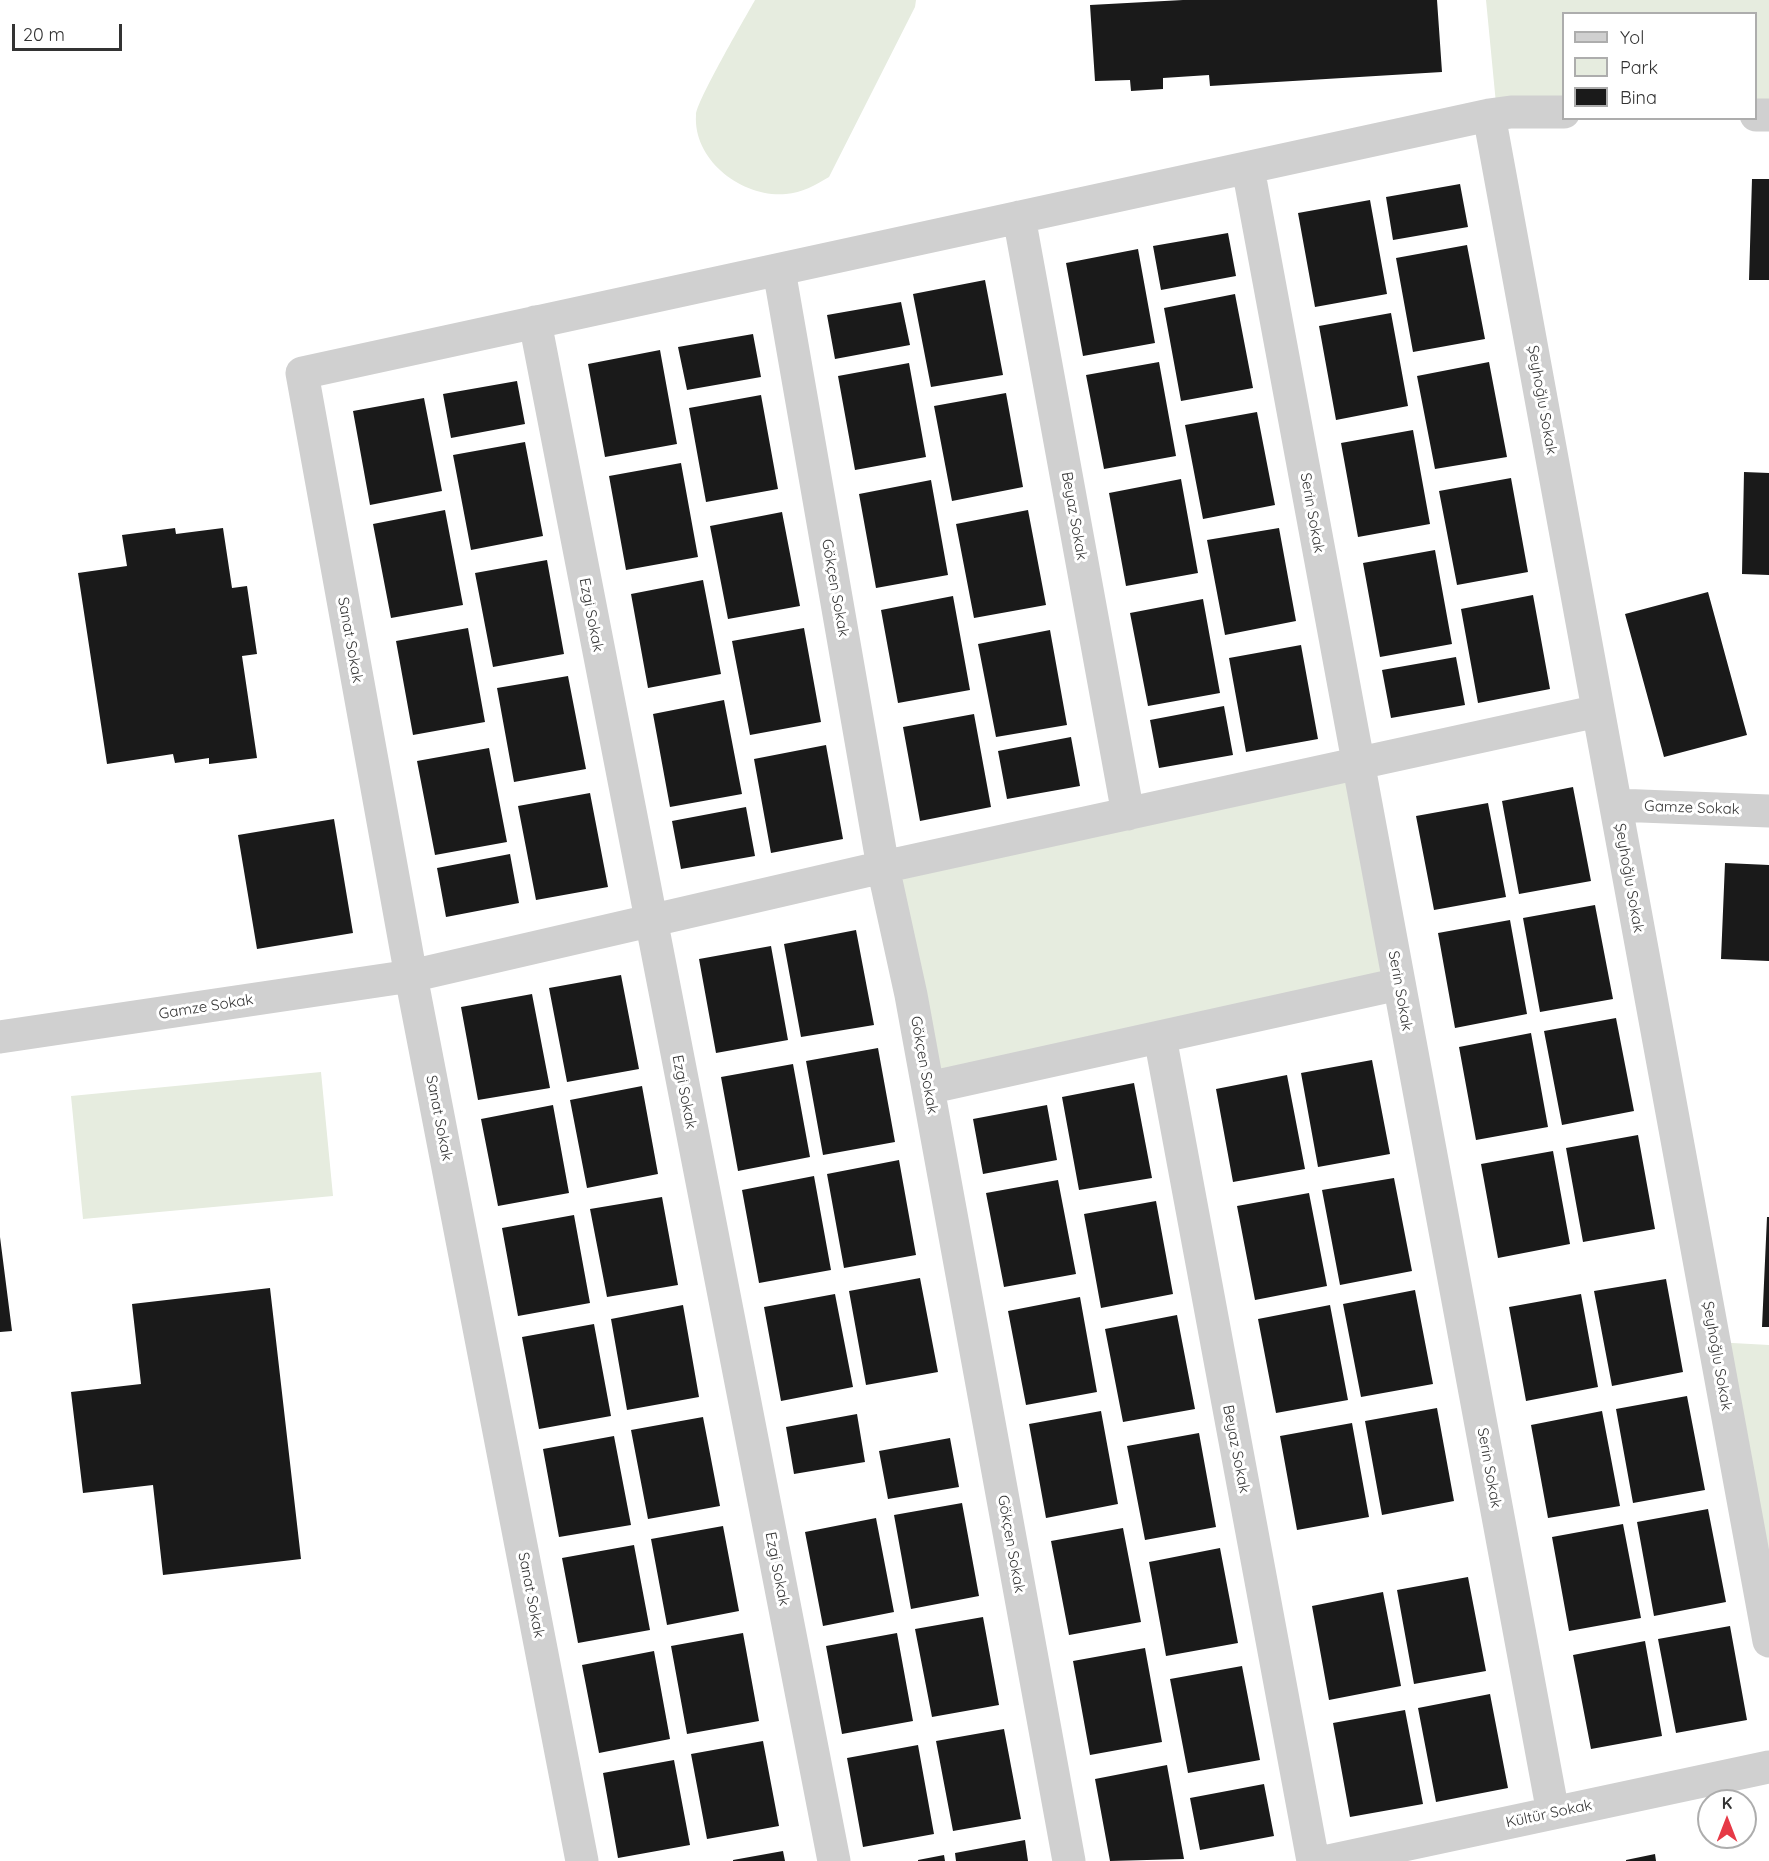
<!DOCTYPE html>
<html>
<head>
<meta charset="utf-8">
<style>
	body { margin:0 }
	#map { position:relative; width:1769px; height:1861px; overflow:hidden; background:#fff; font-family:Quicksand,sans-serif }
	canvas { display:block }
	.legend { position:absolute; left:1562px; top:12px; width:195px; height:108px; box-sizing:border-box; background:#fff; border:2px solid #adadad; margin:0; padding:8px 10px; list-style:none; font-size:18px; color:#333 }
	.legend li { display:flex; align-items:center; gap:12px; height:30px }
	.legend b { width:30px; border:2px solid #adadad }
	.north { position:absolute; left:1697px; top:1789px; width:60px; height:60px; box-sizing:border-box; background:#fff; border:2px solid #adadad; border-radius:50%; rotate:0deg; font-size:16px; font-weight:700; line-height:24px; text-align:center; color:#333 }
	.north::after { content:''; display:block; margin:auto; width:21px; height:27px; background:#e63946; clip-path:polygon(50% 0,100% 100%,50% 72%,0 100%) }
	.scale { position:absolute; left:12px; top:24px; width:110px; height:27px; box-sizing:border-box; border:3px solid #333; border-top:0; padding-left:8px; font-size:18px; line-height:21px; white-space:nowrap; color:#333; -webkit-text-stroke:4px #fff; paint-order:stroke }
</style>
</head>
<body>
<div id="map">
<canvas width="1769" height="1861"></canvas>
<ul class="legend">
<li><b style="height:8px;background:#d0d0d0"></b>Yol</li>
<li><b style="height:16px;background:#e6ecdf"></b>Park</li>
<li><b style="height:16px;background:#1a1a1a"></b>Bina</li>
</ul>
<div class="north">K</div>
<div class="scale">20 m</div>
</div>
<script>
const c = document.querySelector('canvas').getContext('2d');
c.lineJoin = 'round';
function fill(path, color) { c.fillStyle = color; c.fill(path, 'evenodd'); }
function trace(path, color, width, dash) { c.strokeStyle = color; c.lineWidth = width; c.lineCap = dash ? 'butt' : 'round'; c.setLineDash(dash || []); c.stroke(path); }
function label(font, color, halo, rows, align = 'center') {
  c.font = font + ' Quicksand,sans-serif'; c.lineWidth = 6; c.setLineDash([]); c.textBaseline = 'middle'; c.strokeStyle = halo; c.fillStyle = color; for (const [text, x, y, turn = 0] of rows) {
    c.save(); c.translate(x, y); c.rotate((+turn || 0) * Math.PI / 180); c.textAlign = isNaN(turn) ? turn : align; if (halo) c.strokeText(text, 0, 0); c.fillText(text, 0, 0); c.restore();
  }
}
fill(new Path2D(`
	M755,0h161l-1,7 -86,170c-14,8 -27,16 -43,17 -43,4 -93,-33 -90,-79 0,-13 49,-97 59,-115z
	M1486,0h283v115h-13v-101h-192l-1,98 -66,2z
	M1358,763l41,221 -471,104 -45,-221z
	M321,1072l12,124 -250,23 -12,-123z
	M1714,1342l55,3v296z`), '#e6ecdf');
fill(new Path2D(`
	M1183,0h254l5,72 -232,14 -1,-11 -46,3v11l-32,2 -1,-11 -35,1 -5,-76z
	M1752,179h17v101h-20z
	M1460,184l8,43 -75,13 -7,-43z
	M1370,200l17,94 -72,13 -17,-94z
	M1228,233l8,43 -75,14 -8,-44z
	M1467,245l18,94 -72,13 -17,-94z
	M1138,249l17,94 -72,13 -17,-93z
	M985,280l18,95 -72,12 -18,-93z
	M1235,294l18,94 -72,13 -17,-93z
	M901,302l9,43 -75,14 -8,-44z
	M1391,313l17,93 -72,14 -17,-94z
	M753,334l8,43 -74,13 -9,-43z
	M660,350l17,94 -72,13 -17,-93z
	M1159,362l17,94 -72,13 -18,-94z
	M1489,362l18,95 -72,12 -18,-93z
	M909,363l17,94 -71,13 -17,-94z
	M517,381l8,43 -74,14 -8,-44z
	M1006,393l17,94 -71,14 -18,-95z
	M761,395l17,94 -72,13 -17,-94z
	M424,398l18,93 -72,14 -17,-94z
	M1257,412l18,93 -72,14 -18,-94z
	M1413,430l17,94 -72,13 -17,-94z
	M525,442l18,94 -72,14 -18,-95z
	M681,463l17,94 -72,13 -17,-94z
	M1744,472l25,1v102l-27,-1z
	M1511,478l17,94 -71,13 -18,-94z
	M1181,479l17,94 -72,13 -17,-93z
	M931,480l17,95 -72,13 -17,-94z
	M445,510l18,95 -72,13 -18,-94z
	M1028,510l18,95 -72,13 -18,-94z
	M782,512l18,94 -72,13 -18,-93z
	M175,528l1,6 47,-6 9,60 15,-2 10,68 -15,2 15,102 -48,6v-6l-34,5 -2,-9 -66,10 -29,-191 49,-7 -5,-31z
	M1279,528l17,93 -71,14 -18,-95z
	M1435,550l17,94 -72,13 -17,-94z
	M547,560l17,94 -71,13 -18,-94z
	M703,580l18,94 -73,14 -17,-94z
	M1708,592l39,143 -83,22 -39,-143z
	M1533,595l17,94 -72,14 -17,-94z
	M953,596l17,94 -72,13 -17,-93z
	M1203,599l17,94 -72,13 -18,-93z
	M468,628l17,94 -72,13 -17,-94z
	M804,628l17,94 -71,13 -18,-94z
	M1050,630l17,95 -71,12 -18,-93z
	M1301,645l17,94 -72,13 -17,-94z
	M1456,657l9,48 -74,13 -9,-48z
	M568,676l18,93 -72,13 -17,-94z
	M724,700l18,94 -72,13 -17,-93z
	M1224,706l9,49 -74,13 -9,-48z
	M974,714l17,93 -71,14 -17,-94z
	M1071,737l9,49 -73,13 -9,-48z
	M826,745l17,94 -72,14 -17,-94z
	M489,748l18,94 -72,13 -18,-94z
	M1573,787l18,94 -72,13 -17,-93z
	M590,793l18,94 -72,13 -18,-94z
	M1488,803l18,94 -72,13 -18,-94z
	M746,807l9,49 -74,13 -9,-48z
	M334,819l19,114 -96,16 -19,-114z
	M510,854l9,49 -73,14 -9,-49z
	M1725,863l44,2v96l-48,-2z
	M1595,905l18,94 -73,13 -17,-94z
	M1510,920l17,94 -72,14 -17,-95z
	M856,930l18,95 -73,12 -17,-93z
	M771,946l17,94 -72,13 -17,-94z
	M621,975l18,94 -72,13 -18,-94z
	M532,994l18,94 -72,12 -17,-93z
	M1616,1018l18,93 -72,14 -18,-94z
	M1531,1033l17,94 -72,13 -17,-93z
	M878,1048l17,94 -72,13 -17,-94z
	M1372,1060l18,94 -72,13 -17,-94z
	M793,1064l17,93 -72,14 -17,-94z
	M1287,1075l18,94 -72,13 -17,-93z
	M1134,1083l18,95 -73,12 -17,-93z
	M642,1086l16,88 -71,14 -17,-88z
	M553,1105l16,88 -71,13 -17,-87z
	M1047,1105l10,55 -74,14 -10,-55z
	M1638,1135l17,94 -72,13 -17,-94z
	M1553,1151l17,93 -72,14 -17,-94z
	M899,1160l17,95 -72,13 -17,-94z
	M814,1176l17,94 -72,13 -17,-93z
	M1394,1178l18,93 -72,14 -18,-95z
	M1058,1180l18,94 -72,13 -18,-94z
	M1309,1193l18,93 -72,14 -18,-94z
	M662,1197l16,88 -71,12 -17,-88z
	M1156,1201l17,93 -72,14 -17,-94z
	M574,1215l16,88 -72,13 -16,-88z
	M1767,1217h2v110h-7z
	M0,1237l12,94 -12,1z
	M920,1278l18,94 -72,13 -17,-94z
	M1666,1279l17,93 -71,14 -18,-95z
	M270,1288l31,271 -138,16 -10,-90 -70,8 -12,-101 70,-8 -9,-80z
	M1415,1290l18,94 -72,13 -18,-93z
	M835,1294l18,93 -72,14 -17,-94z
	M1581,1294l17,93 -72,14 -17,-94z
	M1080,1297l17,95 -71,13 -18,-94z
	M683,1305l16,92 -72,13 -16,-91z
	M1330,1305l18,95 -72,13 -18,-94z
	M1177,1315l18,94 -72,13 -18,-93z
	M594,1324l17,92 -72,13 -17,-92z
	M1687,1396l18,94 -72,13 -17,-94z
	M1437,1408l17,93 -72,14 -17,-94z
	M1101,1411l17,93 -72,14 -17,-94z
	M1602,1411l18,95 -72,12 -17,-93z
	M857,1414l8,48 -71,12 -8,-47z
	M703,1417l17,89 -72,13 -17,-89z
	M1352,1423l17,94 -72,13 -17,-94z
	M1199,1433l17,94 -71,13 -18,-94z
	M614,1436l17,89 -72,12 -16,-88z
	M950,1438l9,49 -71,12 -9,-48z
	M962,1503l17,93 -68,13 -17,-94z
	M1708,1509l18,93 -72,14 -17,-94z
	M876,1518l18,94 -71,14 -18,-94z
	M1623,1524l18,94 -72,13 -17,-94z
	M723,1526l16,85 -72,14 -16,-86z
	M1123,1528l18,94 -72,13 -18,-94z
	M634,1545l16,85 -72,13 -16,-85z
	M1220,1548l18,95 -72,13 -17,-94z
	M1468,1577l18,94 -72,13 -17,-94z
	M1383,1592l18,94 -72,14 -17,-94z
	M983,1617l16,88 -67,12 -17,-88z
	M1730,1626l17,94 -71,13 -18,-94z
	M743,1633l16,88 -72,13 -16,-88z
	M897,1633l16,88 -71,13 -16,-88z
	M1645,1641l17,95 -71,13 -18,-94z
	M1145,1648l17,94 -72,13 -17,-94z
	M654,1651l16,88 -71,14 -17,-88z
	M1242,1666l18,94 -72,13 -18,-94z
	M1490,1694l18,94 -72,14 -18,-94z
	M1405,1710l18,94 -73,13 -17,-94z
	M1004,1729l17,90 -68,12 -17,-90z
	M763,1741l16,85 -72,13 -16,-85z
	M918,1745l16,89 -71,13 -16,-89z
	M674,1760l16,85 -72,13 -15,-85z
	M1167,1765l17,94 -74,2 -15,-82z
	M1264,1784l10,52 -74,14 -10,-52z
	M1025,1840l3,21h-72l-1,-8z
	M783,1851l2,10h-52v-1z
	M1655,1854l1,7h-30v-1z
	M944,1855l1,6h-27v-1z`), '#1a1a1a');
trace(new Path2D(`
	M1489,115l280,1526
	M1756,115h13
	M1248,168l305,1645
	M1019,217l109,597
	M779,270l104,597 28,128 158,866
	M535,322l299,1539
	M1616,805l153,6
	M0,1037l411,-61 472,-109 715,-156
	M1160,1037l153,824
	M928,1088l471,-104
	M582,1861l-171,-885 -109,-603 1187,-258 22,-3h53
	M1329,1861l440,-94`), '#d0d0d0', 33);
label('15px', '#333', '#fff', [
	["Şeyhoğlu Sokak",1542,400,80],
	["Serin Sokak",1312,513,80],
	["Beyaz Sokak",1074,516,80],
	["Gökçen Sokak",835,588,80],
	["Ezgi Sokak",591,615,79],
	["Sanat Sokak",350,640,80],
	["Gamze Sokak",1692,808,2],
	["Şeyhoğlu Sokak",1629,878,80],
	["Serin Sokak",1400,991,80],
	["Gamze Sokak",206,1007,-9],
	["Gökçen Sokak",924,1065,80],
	["Ezgi Sokak",684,1092,79],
	["Sanat Sokak",439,1118,79],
	["Şeyhoğlu Sokak",1717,1356,80],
	["Beyaz Sokak",1236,1449,79],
	["Serin Sokak",1489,1468,80],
	["Gökçen Sokak",1011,1544,80],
	["Ezgi Sokak",777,1569,79],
	["Sanat Sokak",531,1595,79],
	["Kültür Sokak",1549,1814,-12]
]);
</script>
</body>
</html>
